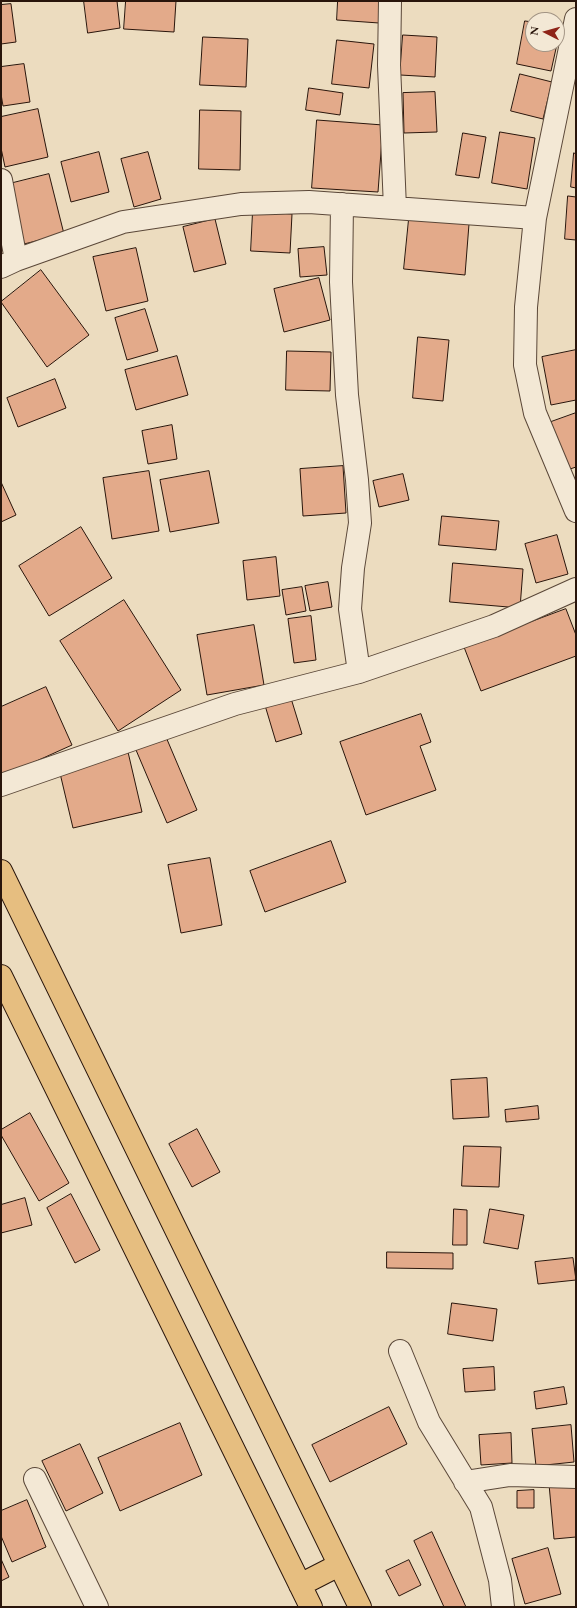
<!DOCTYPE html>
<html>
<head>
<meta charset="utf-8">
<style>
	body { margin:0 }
	#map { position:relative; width:577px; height:1608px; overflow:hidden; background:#ecdcbf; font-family:"EB Garamond",serif }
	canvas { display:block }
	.frame { position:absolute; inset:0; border:2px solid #29150b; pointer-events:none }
	.north { position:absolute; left:525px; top:12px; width:40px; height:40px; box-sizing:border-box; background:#f3e8d5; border:1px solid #a29484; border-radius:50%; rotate:276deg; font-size:11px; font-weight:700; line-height:16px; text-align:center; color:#29150b }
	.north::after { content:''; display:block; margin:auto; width:14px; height:18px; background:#8f2418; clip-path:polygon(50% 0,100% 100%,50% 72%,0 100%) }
</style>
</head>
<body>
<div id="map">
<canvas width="577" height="1608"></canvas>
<div class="frame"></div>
<div class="north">N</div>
</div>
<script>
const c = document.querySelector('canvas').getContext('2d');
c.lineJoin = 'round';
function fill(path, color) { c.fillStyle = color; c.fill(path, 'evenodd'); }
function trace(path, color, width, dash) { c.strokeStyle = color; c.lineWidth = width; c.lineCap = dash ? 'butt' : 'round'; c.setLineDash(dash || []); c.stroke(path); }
const building = new Path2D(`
	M84,1h33l3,27 -32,5z
	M126,1h50l-2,31 -50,-3z
	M338,1h43l-2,22 -42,-3z
	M11,4l5,38 -15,2v-39z
	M525,21l8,1v22h24l-6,27 -34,-7z
	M557,27l3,1 -3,16z
	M403,35l34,2 -2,40 -35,-2z
	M203,37l45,2 -2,48 -46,-2z
	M337,40l37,4 -5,44 -37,-4z
	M24,64l6,38 -27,4 -2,-12v-27z
	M520,74l32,8 -9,37 -32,-8z
	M309,88l34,5 -3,22 -34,-5z
	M435,92l2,40 -33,1 -1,-40z
	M38,109l10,48 -43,10 -4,-19v-31z
	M200,110l41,1 -1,59 -41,-1z
	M317,120l66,5 -5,67 -66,-4z
	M500,132l35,6 -8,51 -35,-6z
	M463,133l23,4 -7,41 -23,-3z
	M99,152l10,40 -38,10 -10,-40z
	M148,152l13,47 -27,8 -13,-48z
	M574,153l2,1v34l-5,-1z
	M49,174l15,60 -40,10 -15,-60z
	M568,196l8,1v43l-11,-1z
	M253,211l39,3 -2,39 -39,-2z
	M215,219l11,45 -32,8 -11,-45z
	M409,219l60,5 -4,51 -61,-6z
	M324,247l3,28 -27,2 -2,-28z
	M136,248l12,53 -42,10 -13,-54z
	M41,270l48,65 -42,32 -46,-65z
	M319,278l11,42 -46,12 -10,-43z
	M145,309l13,42 -31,9 -12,-42z
	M418,337l31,3 -6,61 -30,-3z
	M576,350v50l-25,5 -9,-48z
	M287,351l44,1 -1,39 -44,-1z
	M177,356l11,39 -52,15 -11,-40z
	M55,379l11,29 -48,19 -11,-29z
	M576,413v54l-9,3 -16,-48z
	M172,425l5,34 -29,5 -6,-33z
	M343,466l3,47 -43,3 -3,-47z
	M149,471l10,60 -47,8 -9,-61z
	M209,471l10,52 -49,9 -10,-52z
	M403,474l6,26 -30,7 -6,-26z
	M1,482l15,33 -15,7z
	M442,516l57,5 -3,29 -57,-5z
	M81,527l31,51 -63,38 -30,-50z
	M557,535l11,39 -32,9 -11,-39z
	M276,557l4,39 -33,4 -4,-39z
	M453,563l70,6 -3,39 -70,-6z
	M328,582l4,25 -22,4 -5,-25z
	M302,587l4,24 -20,4 -4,-25z
	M124,600l57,90 -63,41 -58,-90z
	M566,609l10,26v21l-95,35 -17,-44z
	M311,616l5,44 -22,3 -6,-44z
	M254,625l10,60 -57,10 -10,-60z
	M46,687l26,58 -71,32v-70z
	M290,695l12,39 -26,8 -12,-40z
	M421,714l10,28 -11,4 16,44 -70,25 -26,-73z
	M166,737l31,73 -30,13 -31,-73z
	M128,752l14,60 -69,16 -14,-59z
	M331,841l15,41 -81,30 -15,-41z
	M210,858l12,67 -41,8 -13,-68z
	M487,1078l2,39 -36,2 -2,-39z
	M538,1106l1,13 -33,3 -1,-12z
	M30,1113l39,70 -30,18 -38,-66v-5z
	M197,1129l23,43 -28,15 -23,-43z
	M464,1146l37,1 -2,40 -37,-1z
	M71,1194l29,56 -25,13 -28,-55z
	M25,1198l7,27 -31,8v-28z
	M454,1209l13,1v35h-14z
	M490,1209l34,6 -6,34 -34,-6z
	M387,1252l66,1v16l-66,-1z
	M573,1258l3,22 -38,4 -3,-22z
	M452,1303l45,6 -4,32 -45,-7z
	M494,1367l1,23 -30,2 -2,-23z
	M564,1387l3,17 -31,5 -2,-17z
	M389,1407l18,37 -77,38 -18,-37z
	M180,1423l22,52 -82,36 -22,-53z
	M571,1425l3,37 -38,4 -4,-37z
	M511,1433l1,30 -31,2 -2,-30z
	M80,1444l23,49 -37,18 -24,-50z
	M576,1483v54l-22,2 -5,-55z
	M534,1490v18h-17v-17z
	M27,1500l19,47 -34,15 -11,-26v-25z
	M432,1532l34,75h-22l-30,-66z
	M548,1548l13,46 -36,10 -13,-45z
	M1,1559l8,18 -8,4z
	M409,1560l12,25 -22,11 -13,-25z`);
fill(building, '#e3aa8a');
trace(building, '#29150b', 1);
const minor = new Path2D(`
	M390,1l-1,64 6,143
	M576,19l-41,199 -9,89 -1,58 10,48 41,98
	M1,180l15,80
	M342,204l-1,78 6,113 10,85 3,43 -7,45 -3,41 9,63
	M1,267l15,-7 107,-38 118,-18 68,-2 226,16
	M1,785l234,-81 124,-32 135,-46 82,-37
	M400,1351l29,71 52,85 19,73 3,27
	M35,1479l62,128
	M465,1482l45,-7 66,2`);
const primary = new Path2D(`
	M1,871l359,736
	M1,976l310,631
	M300,1585l39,-20`);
trace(minor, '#5a4738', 24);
trace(primary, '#29150b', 24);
trace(minor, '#f3e8d5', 22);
trace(primary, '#e6be80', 22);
</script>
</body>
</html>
